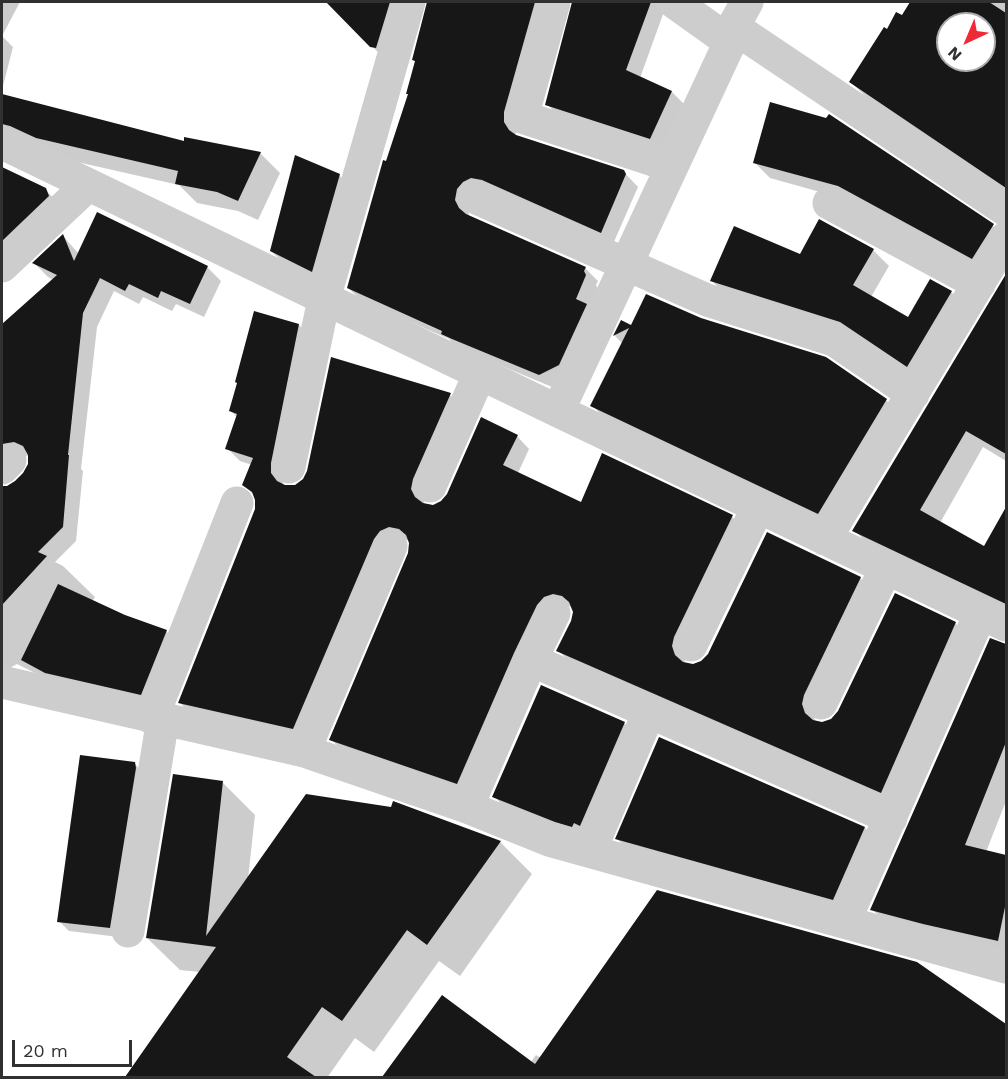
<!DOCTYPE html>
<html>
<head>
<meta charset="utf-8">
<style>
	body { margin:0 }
	#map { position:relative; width:1008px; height:1079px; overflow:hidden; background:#fff; font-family:"Work Sans",sans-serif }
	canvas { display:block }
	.frame { position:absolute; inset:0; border:3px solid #303030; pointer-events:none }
	.north { position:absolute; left:936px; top:12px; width:60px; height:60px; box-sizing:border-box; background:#fff; border:2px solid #acacac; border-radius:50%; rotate:224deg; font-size:16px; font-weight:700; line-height:24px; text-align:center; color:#303030 }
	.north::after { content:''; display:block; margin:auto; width:21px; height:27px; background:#ee2a37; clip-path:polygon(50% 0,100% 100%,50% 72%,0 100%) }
	.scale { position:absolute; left:12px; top:1040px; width:120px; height:27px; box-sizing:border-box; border:3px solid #303030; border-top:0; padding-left:8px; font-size:18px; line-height:21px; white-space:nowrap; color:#303030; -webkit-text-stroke:4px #fff; paint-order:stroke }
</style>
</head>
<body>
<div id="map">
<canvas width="1008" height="1079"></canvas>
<div class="frame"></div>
<div class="north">N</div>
<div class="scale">20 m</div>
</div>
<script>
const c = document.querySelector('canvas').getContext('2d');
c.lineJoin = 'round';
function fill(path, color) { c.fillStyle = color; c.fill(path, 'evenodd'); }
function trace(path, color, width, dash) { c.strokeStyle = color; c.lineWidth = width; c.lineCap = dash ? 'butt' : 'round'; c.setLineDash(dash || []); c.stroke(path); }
fill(new Path2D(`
	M2,2h18l-18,34 11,11 -11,43z
	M327,2h69l-13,55z
	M431,2h122l-37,123v10l107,36 15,16 -25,57 -145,-41 1,14 116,51 13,13 -2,4 2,4 -46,98 -86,-36 -11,-5 -6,-7 -88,-39 -13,-12 61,-193 8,-32 -3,-3z
	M574,2h96l-4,4 -26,72 32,14 12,12 -22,46 -103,-33 -12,-13z
	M912,2h94v190l-138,-93 -17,-17 37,-51 14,-13zM948,24h36v36h-36z
	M2,96l183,47 75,10 20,20 -22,47 -20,-9 -41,-8 -18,-18 -177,-40z
	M754,162l239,64 13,13 -18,35 -132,-72 -86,-24z
	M2,169l43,20 10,11 -53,50z
	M339,175l17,17 -27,95 -41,-20 -17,-16z
	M63,236l16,18 128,13 14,14 -17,36 -28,-13 -4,7 -29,-14 -4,7 -25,-13 -17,36 -16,142 2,2 -7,70 -21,21 8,4 32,31 -3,5 33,15 41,14 14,14 -25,63 -94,-22 -44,-22 -15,8v-184h5l9,-5 13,-17v-10l-9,-1 -18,17v-146l52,-46 -6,-3 -14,-14z
	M873,250l16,16 -18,31 37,22 22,-38 21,11 16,16 -44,74 -195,-85 -16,-16 88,-25z
	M1006,276v185l-23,-14 -43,76 45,25 21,-38v101l-135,-64 -17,-17z
	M701,319l124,39 61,42 13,13 -68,114 -226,-108 -13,-14 31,-61 -8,-8 7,-14 9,5z
	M299,325l12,13 -28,139v9h13l154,-91 12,12 -37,85 -1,13 9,1 9,-4 75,-66 12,13 -11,24 63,31 151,13 13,12 -61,130 2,5 7,1 9,-3 158,-84 13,12 -59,127 2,5 6,1 10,-3 123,-97 13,13 -75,168 -322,-141 -13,-13 14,-28 2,-10 -1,-5 -6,-1 -98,189 -126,-43 -12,-13 79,-186v-12l-7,-2 -98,202 -113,-26 -12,-12 76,-193v-13l-12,-12 8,-20 -12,-4 -13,-13 10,-31 -6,-6z
	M991,640l15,5v156l-20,51 20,5v99l-117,-30 -17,-17z
	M624,723l12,12 -52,103 -79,-30 -11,-12z
	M660,739l205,89 14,15 -31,71 -216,-61 -15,-14z
	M135,764l9,10 -25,163 -50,-6 -10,-10z
	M223,783l32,32 -7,64 144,-70 2,-6 106,39 32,32 -72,102 -21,-15 -65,91 -19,-14 -28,40h-201l74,-106 -20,-2 -33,-32z
	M916,963l90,63v52h-622l58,-81 89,65 5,-7 5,3z`), '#0003');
fill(new Path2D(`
	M326,2h64l-14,46 -6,-1z
	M427,2h108l-31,110v10l5,8 7,5 108,35 2,4 -25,59 -119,-53 -11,-2 -8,4 -6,7 -2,11 4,8 7,6 120,53 -2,4 2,4 -10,24 11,5 -28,61 -20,10 -87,-36 -11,-5 1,-3 -95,-43 35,-124 1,-4 3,1 22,-67h-2l9,-33 -3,-1z
	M572,2h79l-25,68 46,21 -22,48 -105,-34z
	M910,2h79l17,11v175l-157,-106 35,-55 3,2 9,-17 6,3zM948,24h36v36h-36z
	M2,94l182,47v-4l77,15 -23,49 -21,-9 -42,-8 3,-13 -142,-33 -26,-12 -8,-2z
	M770,102l56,16 3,-4 165,110 -22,35 -134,-73 -85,-23z
	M295,155l45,19 -28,98 -42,-21z
	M2,167l44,21 3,8 -47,45z
	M97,212l111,54 -18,38 -29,-13 -3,7 -29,-14 -4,7 -25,-13 -17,35 -15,142h1l-6,72 -25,25 9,4 -45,49v-119h5l8,-5 8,-8 5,-9v-9l-5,-9 -9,-4 -12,2v-120l55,-49 -25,-12 31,-29 11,27z
	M819,219l55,30 -21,36 55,32 22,-38 22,12 -45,76 -67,-45 -130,-41 24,-55 66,28z
	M1006,274v180l-40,-23 -46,79 64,36 22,-39v97l-154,-73z
	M646,294l55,24 125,39 61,42 -69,115 -228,-108 39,-78 -16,8 8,-16 10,5z
	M254,311l45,13 -28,139v10l6,8 8,4h10l8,-6 4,-8 24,-114 120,36 -38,86 -2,10 4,8 8,6 10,2 8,-4 6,-7 34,-77 37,18 -15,30 78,37 21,-49 131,62 -59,122 -2,9 3,9 8,7 10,2 8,-3 7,-7 59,-122 94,45 -57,118 -2,9 3,9 8,7 9,2 9,-3 7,-8 57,-118 61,29 -75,171 -325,-142 15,-30 2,-9 -4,-10 -7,-6 -9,-2 -9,3 -7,8 -23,48 -57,131 -128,-44 79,-187 1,-10 -3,-8 -7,-6 -10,-2 -9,4 -6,8 -81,190 -115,-26 77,-194v-9l-3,-8 -10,-7 11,-27 -28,-9 12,-35 -8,-3 8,-28 -2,-1z
	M58,584l67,31 42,15 -26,65 -96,-22 -24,-13z
	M990,638l16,6v98l-41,103 41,10v47l-8,39 -75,-17 -53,-14z
	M541,685l84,37 -45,104 -6,-3 -2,4 -17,-5 -63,-25z
	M659,737l206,90 -32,73 -218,-61z
	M80,755l55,7 1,6 -26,160 -53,-6z
	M173,774l50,7 -17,155 100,-142 85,13 2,-6 108,40 -74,104 -20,-15 -65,91 -20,-14 -35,50 29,20h-191l91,-130 -70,-9z
	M657,890l260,72 89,62v53h-624l60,-82 93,69z`), '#171717');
trace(new Path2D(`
	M554,2l-32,115 150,49
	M674,2l56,40
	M733,27l273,183
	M2,143l556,268 448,214
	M474,197l233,103 127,40 79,54
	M829,203l150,81
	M2,266l86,-81
	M558,411l172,-369 3,-15 14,-25
	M289,467l35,-168 85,-297
	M2,468l8,-8
	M430,486l50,-113
	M825,539l181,-301
	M691,645l67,-138
	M531,660l23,-47
	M2,682l302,69 163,56 82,33 457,127
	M821,703l65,-135
	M152,718l85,-215
	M304,751l87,-205
	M467,807l64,-147 360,158
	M590,851l59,-139
	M844,922l137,-310
	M128,931l35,-212`), '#cdcdcd', 33);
</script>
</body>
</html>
